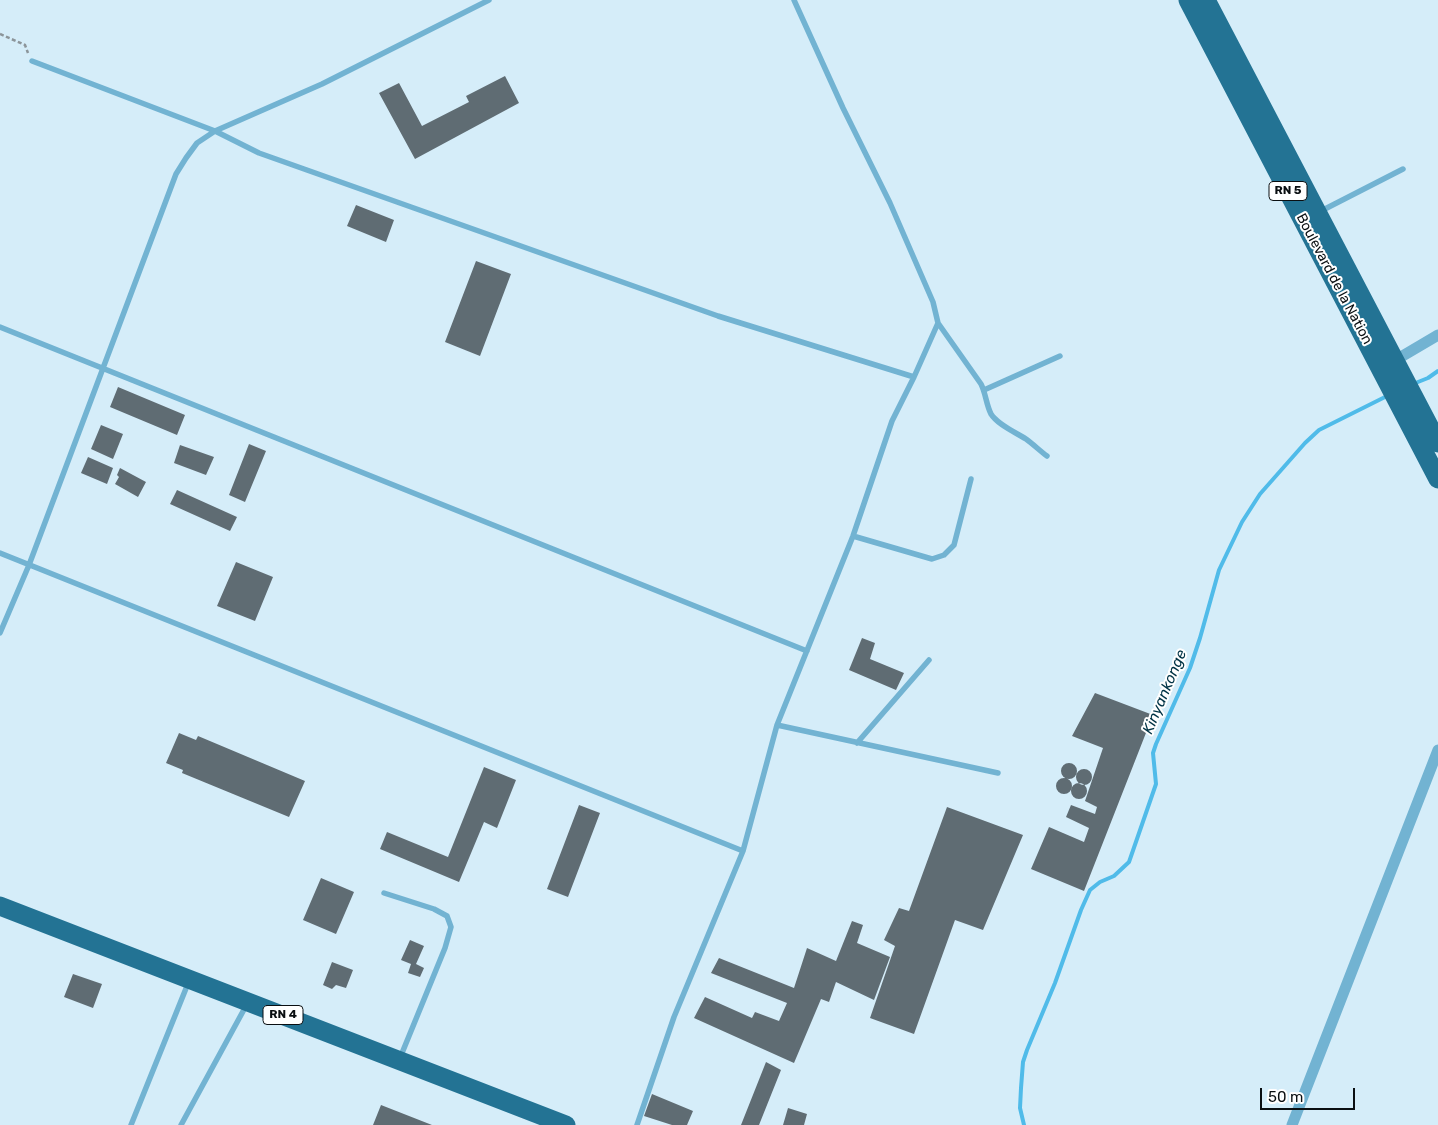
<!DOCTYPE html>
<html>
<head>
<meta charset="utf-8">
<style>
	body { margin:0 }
	#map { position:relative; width:1438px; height:1125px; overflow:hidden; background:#ebf8fe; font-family:Rubik,sans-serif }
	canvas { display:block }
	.scale { position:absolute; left:1260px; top:1088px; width:95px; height:22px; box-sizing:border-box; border:2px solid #0a0f12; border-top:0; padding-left:6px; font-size:15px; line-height:18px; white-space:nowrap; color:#0a0f12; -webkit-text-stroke:4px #fff; paint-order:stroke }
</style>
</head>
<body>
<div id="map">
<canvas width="1438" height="1125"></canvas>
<div class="scale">50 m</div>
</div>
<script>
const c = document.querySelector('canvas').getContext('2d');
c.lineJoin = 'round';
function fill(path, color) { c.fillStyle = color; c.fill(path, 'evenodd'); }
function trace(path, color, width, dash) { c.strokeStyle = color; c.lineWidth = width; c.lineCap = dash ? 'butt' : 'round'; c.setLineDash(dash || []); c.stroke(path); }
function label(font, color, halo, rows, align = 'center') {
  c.font = font + ' Rubik,sans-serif'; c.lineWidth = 4; c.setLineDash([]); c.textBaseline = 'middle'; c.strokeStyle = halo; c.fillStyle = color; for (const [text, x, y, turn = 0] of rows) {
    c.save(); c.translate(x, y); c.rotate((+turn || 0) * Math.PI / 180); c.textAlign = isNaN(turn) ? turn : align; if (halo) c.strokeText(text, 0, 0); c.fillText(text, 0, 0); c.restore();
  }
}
fill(new Path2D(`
	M0,0h1438v1125h-1438z`), '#d5edf9');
trace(new Path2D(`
	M1413,384l15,-6 10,-7
	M1024,1125l-4,-17 1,-20 2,-26 4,-12 28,-67 26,-73 9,-20 10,-8 14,-6 15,-14 27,-78 -3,-31 3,-9 34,-76 10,-30 19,-68 23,-48 18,-28 45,-51 14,-13 70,-35`), '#50bbe9', 4);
fill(new Path2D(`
	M505,76l14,27 -104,56 -36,-66 20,-10 23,43 47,-24 -3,-6z
	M356,205l38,15 -8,22 -39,-16z
	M476,261l35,13 -31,82 -35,-14z
	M118,387l67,28 -8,20 -67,-28z
	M101,425l22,9 -10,25 -22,-10z
	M249,444l17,7 -21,51 -16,-7z
	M180,445l34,12 -8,18 -32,-12z
	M88,457l25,11 -6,16 -26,-11z
	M120,468l26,14 -8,15 -23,-13 4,-7 -2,-2z
	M177,490l60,27 -7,14 -60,-27z
	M236,562l37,15 -18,44 -38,-15z
	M862,638l13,5 -5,16 34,14 -8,17 -47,-20z
	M1095,693l58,22 -69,176 -53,-22 18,-42 35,15 5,-14 -23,-11 5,-12 24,9 2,-7 -12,-6 18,-53 -31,-12z
	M179,733l17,7 2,-4 107,45 -16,36 -107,-44 1,-3 -17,-7z
	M1061 771a8 8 0 1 1 16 0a8 8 0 1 1-16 0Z
	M484,767l32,13 -19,48 -13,-6 -25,60 -79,-33 7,-17 61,25z
	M1076 777a8 8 0 1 1 16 0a8 8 0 1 1-16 0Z
	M1056 786a8 8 0 1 1 16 0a8 8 0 1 1-16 0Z
	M1071 791a8 8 0 1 1 16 0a8 8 0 1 1-16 0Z
	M579,805l21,8 -32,84 -21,-8z
	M947,807l76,28 -40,95 -28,-10 -41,114 -44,-16 25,-72 -11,-6 15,-32 10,3z
	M321,878l33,14 -18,42 -33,-14z
	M852,921l11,4 -6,18 33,14 -16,43 -38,-18 -7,20 -8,-3 -27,64 -100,-45 11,-21 47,21 3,-6 24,9 8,-18 -76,-30 8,-15 75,30 13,-40 29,13z
	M410,940l14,6 -8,18 8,4 -4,9 -12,-4 3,-9 -10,-4z
	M332,962l21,8 -7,18 -10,-3 -4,4 -9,-4z
	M73,974l29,10 -9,24 -29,-11z
	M766,1062l15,8 -22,55h-18z
	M652,1094l41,17 -6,14h-15l-28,-9z
	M381,1105l51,20h-59z
	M788,1108l19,6 -3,11h-21z`), '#5f6c73');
trace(new Path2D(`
	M0,34l25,11 3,8`), '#8c959a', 2.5, [4, 2.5]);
trace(new Path2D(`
	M32,61l183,70 44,22 459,163 196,61
	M1319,212l84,-43
	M938,323l43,61c5,10 5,20 10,30 7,11 24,18 35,25 7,5 14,12 21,17
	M0,327l807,324
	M984,390l76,-34
	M853,536l79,23 12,-4 10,-10 17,-66
	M0,553l743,298
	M0,633l29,-68 147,-391 10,-16 11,-15 18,-12 107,-47 167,-84
	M777,725l221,48
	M857,743l72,-83
	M384,893l50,16 13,7 4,11 -6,21 -45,110
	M131,1125l58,-144
	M181,1125l66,-121
	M637,1125l37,-108 69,-166 34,-126 76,-189 39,-115 22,-44 24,-54 -5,-21 -43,-99 -47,-95 -49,-108`), '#72b3d2', 5.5);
trace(new Path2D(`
	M1394,361l44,-26
	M1292,1125l146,-375`), '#72b3d2', 11);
trace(new Path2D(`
	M1188,0l250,479
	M1206,0l232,443
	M0,906l566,219`), '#237394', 19);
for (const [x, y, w] of [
	[1288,191,38],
	[283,1015,40]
]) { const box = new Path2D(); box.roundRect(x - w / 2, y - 9.5, w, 19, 4); c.fillStyle = '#fff'; c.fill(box); trace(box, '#0a0f12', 1); }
label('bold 12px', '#0a0f12', null, [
	["RN 5",1288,191],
	["RN 4",283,1015]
]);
label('14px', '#0a0f12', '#fff', [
	["Boulevard de la Nation",1334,279,62]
]);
label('italic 15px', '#013345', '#fff', [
	["Kinyankonge",1165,692,-67]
]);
</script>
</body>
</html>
